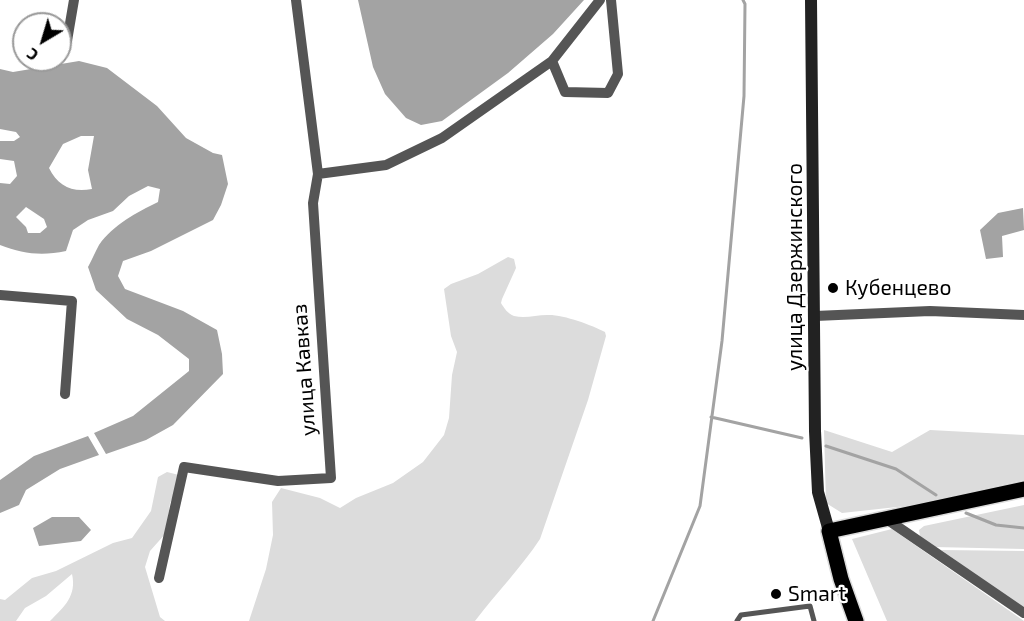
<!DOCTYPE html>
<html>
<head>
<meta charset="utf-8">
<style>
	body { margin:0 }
	#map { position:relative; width:1024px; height:621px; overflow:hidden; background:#fff; font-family:"Exo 2",sans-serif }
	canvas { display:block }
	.north { position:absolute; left:12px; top:12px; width:60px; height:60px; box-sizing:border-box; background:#fff; border:2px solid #999; border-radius:50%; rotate:218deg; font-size:16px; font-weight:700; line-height:24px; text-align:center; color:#000 }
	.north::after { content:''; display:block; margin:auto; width:21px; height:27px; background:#000; clip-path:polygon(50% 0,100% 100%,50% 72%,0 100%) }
</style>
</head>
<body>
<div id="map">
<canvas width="1024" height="621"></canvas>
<div class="north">С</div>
</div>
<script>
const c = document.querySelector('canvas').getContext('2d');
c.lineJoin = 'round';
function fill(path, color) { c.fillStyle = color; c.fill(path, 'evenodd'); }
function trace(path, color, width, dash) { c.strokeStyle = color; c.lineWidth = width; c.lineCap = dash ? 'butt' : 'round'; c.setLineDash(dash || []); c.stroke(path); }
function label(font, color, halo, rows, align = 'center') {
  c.font = font + ' "Exo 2",sans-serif'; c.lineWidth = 4.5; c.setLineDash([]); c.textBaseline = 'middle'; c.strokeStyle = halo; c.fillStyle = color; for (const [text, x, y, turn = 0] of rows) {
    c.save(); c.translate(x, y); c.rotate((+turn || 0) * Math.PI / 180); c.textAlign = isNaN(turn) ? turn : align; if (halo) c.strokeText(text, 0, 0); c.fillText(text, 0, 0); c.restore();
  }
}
fill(new Path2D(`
	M508,257l6,2 2,9 -14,31 -1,4c3,5 7,11 13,13 11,3 22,-1 33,-1 15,-1 45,10 58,17l1,4 -18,64 -48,139c-19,29 -44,54 -65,82h-226l17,-52 7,-34 -1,-33 9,-14 39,10 20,10 16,-10 37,-15 30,-21 21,-27 5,-17 3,-43 5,-23 -6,-16 -7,-47 7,-5 27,-10z
	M824,430l68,22 38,-22 94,5v45l-118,26 -64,7 -16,-10z
	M167,472l12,3 1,8 -10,20 -4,30 -16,18 -5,16 15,50 5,4h-115c14,-14 27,-25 22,-47l-26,22 -21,12 -9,13h-16v-22l5,1 27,-22 24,-7 57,-28 19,-5 19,-27 7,-34z
	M1024,505v44l-90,-2 -14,-11 -1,-6 5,-4z
	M892,529l132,92h-137l-35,-82z
	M941,550l83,1v58z`), '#dcdcdc');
fill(new Path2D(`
	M358,0h226l-31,34 -45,39 -66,48 -21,4 -15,-7 -21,-24 -12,-27z
	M79,61l28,7 50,38 29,32 27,15 9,2 6,29 -7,21 -8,15 -62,31 -28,10 -5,15 7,13 58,22 34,19 5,24 1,20 -50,51 -27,15 -40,14 -12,-21 39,-17 56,-45v-12l-31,-24 -31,-16 -31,-29 -8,-23c4,-7 7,-15 11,-22 14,-20 38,-33 59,-43l2,-13 -12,-3 -19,10 -16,15 -25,9 -15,10 -7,21c-24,5 -43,3 -66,-6v-62l10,1 7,-8 -3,-15 -14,-2v-18h14l6,-4 -4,-5 -16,-3v-60l13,3zM81,136h13l-6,34 4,19c-20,4 -34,-3 -43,-21l14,-24zM26,207l18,12 3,8 -7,6h-12l-2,-6 -10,-10z
	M1023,208l1,22 -22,6 1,21 -17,2 -6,-29 18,-17z
	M88,436l11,19 -39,14 -34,21 -7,15 -19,8v-33l34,-24z
	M52,517h27l12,13 -10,11 -42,5 -6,-18z`), '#a3a3a3');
trace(new Path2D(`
	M711,417l91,21
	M826,446l70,23 40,26
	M966,513l30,12 28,3
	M653,621l47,-115 22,-165 22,-245 1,-92 -2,-4`), '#a3a3a3', 3);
const primary = new Path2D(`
	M856,621l-15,-42 -12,-48 195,-42`);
trace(primary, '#dbdbdb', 18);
trace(new Path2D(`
	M737,621l4,-6 69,-9 4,15`), '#555', 5);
trace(new Path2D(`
	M67,41l7,-41
	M552,61l13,31 43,1 10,-19 -7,-74
	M318,174l68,-9 56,-27 110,-77 48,-61
	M0,295l72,6 -7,93
	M815,316l115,-5 94,4
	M885,518l139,95
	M159,578l25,-111 94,14 53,-3 -18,-275 5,-29 -22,-174`), '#555', 10);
trace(new Path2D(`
	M811,0l4,431 3,61 11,39`), '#222', 12);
trace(primary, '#000', 15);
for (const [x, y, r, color] of [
	[833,288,6,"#000"],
	[776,594,6,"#000"]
]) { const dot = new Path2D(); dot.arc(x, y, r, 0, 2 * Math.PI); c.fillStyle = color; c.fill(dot); trace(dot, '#fff', 2); }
label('21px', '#000', '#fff', [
	["улица Дзержинского",795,267,-90],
	["улица Кавказ",304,370,-94]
]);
label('21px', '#000', '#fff', [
	["Кубенцево",845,288],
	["Smart",788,594]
], 'left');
</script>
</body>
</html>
